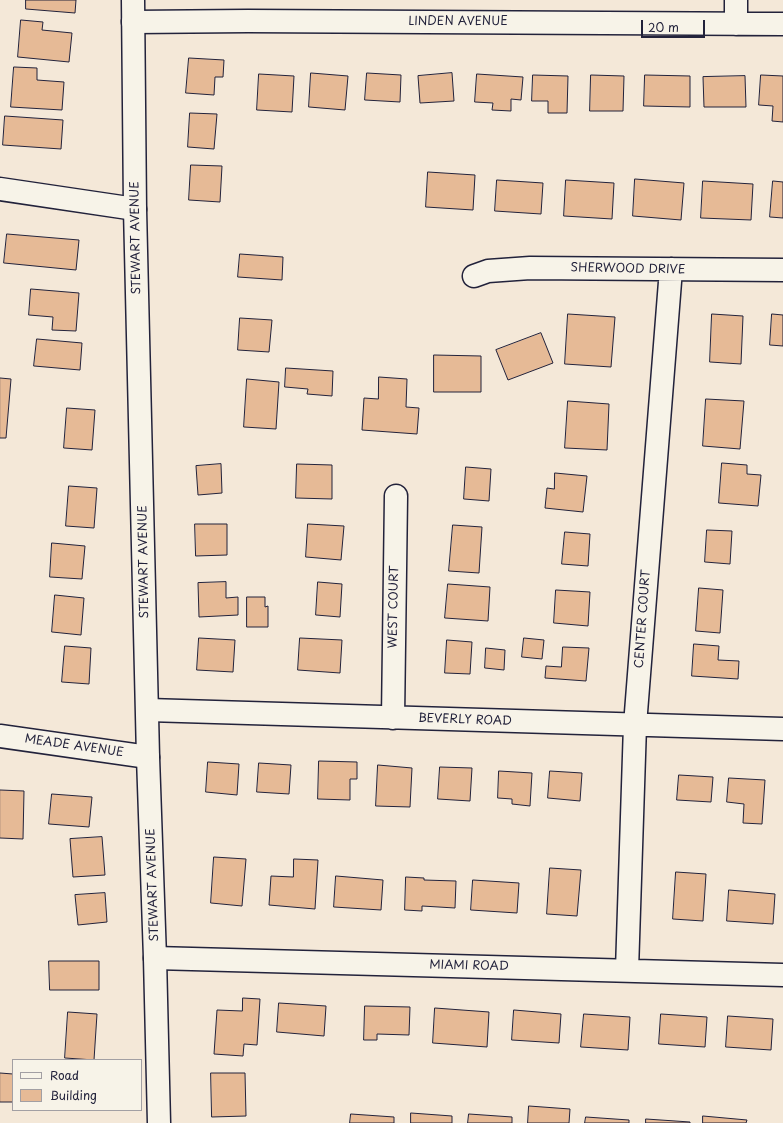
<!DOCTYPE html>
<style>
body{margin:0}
#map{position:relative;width:783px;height:1123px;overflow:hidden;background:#f4e8d8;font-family:"Playpen Sans",sans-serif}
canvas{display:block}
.legend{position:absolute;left:12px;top:1059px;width:130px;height:52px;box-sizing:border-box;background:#f7f3e8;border:1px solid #a29fa3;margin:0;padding:5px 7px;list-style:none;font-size:12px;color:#22223b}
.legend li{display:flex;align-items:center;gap:8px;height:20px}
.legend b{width:20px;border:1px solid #a29fa3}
.scale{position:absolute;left:641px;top:20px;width:64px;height:18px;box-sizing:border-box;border:2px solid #22223b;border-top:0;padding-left:5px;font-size:12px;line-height:14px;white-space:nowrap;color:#22223b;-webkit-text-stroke:3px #f7f3e8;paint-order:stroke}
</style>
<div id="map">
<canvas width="783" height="1123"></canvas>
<ul class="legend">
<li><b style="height:5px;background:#f7f3e8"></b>Road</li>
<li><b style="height:11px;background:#e6ba96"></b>Building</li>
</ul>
<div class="scale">20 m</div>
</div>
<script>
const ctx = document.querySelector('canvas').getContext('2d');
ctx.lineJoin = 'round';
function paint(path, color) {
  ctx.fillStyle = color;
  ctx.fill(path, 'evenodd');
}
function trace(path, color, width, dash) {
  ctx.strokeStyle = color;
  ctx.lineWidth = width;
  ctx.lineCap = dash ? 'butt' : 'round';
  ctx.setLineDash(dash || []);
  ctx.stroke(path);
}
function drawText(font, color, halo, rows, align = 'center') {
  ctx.font = font + ' "Playpen Sans",sans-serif';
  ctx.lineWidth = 3;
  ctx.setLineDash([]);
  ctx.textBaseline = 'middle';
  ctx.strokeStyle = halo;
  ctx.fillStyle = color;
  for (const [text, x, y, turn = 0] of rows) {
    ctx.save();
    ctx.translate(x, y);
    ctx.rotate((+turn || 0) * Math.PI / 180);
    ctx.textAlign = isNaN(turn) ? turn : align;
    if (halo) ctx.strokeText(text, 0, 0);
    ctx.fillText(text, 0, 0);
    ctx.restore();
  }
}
const building = new Path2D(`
 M 26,0 L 76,0 L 75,13 L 26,9 Z
 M 21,20 L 43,22 L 42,30 L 72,33 L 69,62 L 18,57 Z
 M 189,58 L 224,60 L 223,77 L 215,77 L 214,95 L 186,93 Z
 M 14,67 L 37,68 L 37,80 L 64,82 L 62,110 L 11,107 Z
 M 311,73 L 348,76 L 345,110 L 309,107 Z
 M 367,73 L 401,75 L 400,102 L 365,100 Z
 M 452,73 L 454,101 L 420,103 L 418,76 Z
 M 259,74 L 294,76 L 292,112 L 257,110 Z
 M 477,74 L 523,77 L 521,100 L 511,99 L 511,111 L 492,110 L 493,103 L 475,102 Z
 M 533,75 L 568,76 L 567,113 L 548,113 L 548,101 L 532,101 Z
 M 591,75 L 624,76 L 623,111 L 590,111 Z
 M 645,75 L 690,76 L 690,107 L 644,106 Z
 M 761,75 L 783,76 L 783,122 L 772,121 L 773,106 L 759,105 Z
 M 745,76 L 746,107 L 704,107 L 703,77 Z
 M 190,113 L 217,114 L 214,149 L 188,147 Z
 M 5,116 L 63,120 L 61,149 L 3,145 Z
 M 191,165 L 222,166 L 220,202 L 189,200 Z
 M 428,172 L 475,175 L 473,210 L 426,207 Z
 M 635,179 L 684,183 L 681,220 L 633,216 Z
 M 497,180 L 543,183 L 541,214 L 495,211 Z
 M 566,180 L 614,183 L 612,219 L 564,216 Z
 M 703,181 L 753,184 L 751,220 L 701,218 Z
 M 773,181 L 783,182 L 783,218 L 770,217 Z
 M 7,234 L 79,240 L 76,270 L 4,263 Z
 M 240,254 L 283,257 L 282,280 L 238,277 Z
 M 31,289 L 79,293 L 76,331 L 52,330 L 53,317 L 29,315 Z
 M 568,314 L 615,317 L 611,367 L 565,364 Z
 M 712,314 L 743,316 L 741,364 L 710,362 Z
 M 772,314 L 783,315 L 783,346 L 770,345 Z
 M 240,318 L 272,320 L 269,352 L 238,350 Z
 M 541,333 L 553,363 L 508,380 L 496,350 Z
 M 37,339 L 82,343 L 80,370 L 34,366 Z
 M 434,355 L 481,356 L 481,392 L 434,392 Z
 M 286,368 L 333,371 L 332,396 L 307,394 L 308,389 L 285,387 Z
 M 379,377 L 407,379 L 406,407 L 419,408 L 417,434 L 362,430 L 364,398 L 378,399 Z
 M 0,378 L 11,379 L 6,438 L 0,438 Z
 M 247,379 L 279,382 L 276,429 L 244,427 Z
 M 706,399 L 744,401 L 740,449 L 703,446 Z
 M 568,401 L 609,404 L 607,450 L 565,448 Z
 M 67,408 L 95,410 L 92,450 L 64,448 Z
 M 722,463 L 747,465 L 747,474 L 761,475 L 758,506 L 719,503 Z
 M 221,464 L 222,493 L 198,495 L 196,466 Z
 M 297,464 L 332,465 L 332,499 L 296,498 Z
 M 466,467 L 491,469 L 489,501 L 464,499 Z
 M 555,473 L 587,476 L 583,512 L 545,508 L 547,488 L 554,489 Z
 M 69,486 L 97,488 L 94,528 L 66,526 Z
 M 195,524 L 227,524 L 227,555 L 196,556 Z
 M 308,524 L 344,526 L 341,560 L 306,557 Z
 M 453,525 L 482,527 L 479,573 L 449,571 Z
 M 707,530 L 732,531 L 730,564 L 705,562 Z
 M 565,532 L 590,534 L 588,566 L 562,564 Z
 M 52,543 L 85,546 L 82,579 L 50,577 Z
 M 226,582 L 226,598 L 238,597 L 238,615 L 199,617 L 198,583 Z
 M 318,582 L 342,584 L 340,617 L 316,615 Z
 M 448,584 L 490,587 L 488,621 L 445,618 Z
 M 699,588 L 723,590 L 720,633 L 696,631 Z
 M 556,590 L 590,592 L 588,626 L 554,623 Z
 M 55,595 L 84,598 L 81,635 L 52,632 Z
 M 247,597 L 265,597 L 265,607 L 268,606 L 268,627 L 247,627 Z
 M 199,638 L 235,640 L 233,672 L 197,670 Z
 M 300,638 L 342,640 L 340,673 L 298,670 Z
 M 524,638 L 544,640 L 542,659 L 522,657 Z
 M 447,640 L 472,642 L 470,674 L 445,673 Z
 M 694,644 L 719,646 L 718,660 L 739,661 L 738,679 L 692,676 Z
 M 65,646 L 91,648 L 89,684 L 62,682 Z
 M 563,647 L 589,648 L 586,681 L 545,678 L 546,666 L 561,667 Z
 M 486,648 L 505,650 L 504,670 L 485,668 Z
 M 319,761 L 357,762 L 357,779 L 350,779 L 350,800 L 318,799 Z
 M 208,762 L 239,764 L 237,795 L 206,792 Z
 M 259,763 L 291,765 L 289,794 L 257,792 Z
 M 378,765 L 412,768 L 410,807 L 376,806 Z
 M 440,767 L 472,768 L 470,801 L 438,799 Z
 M 499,771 L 532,773 L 530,806 L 512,804 L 512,799 L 498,798 Z
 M 550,771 L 582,773 L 580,801 L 548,798 Z
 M 679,775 L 713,777 L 711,802 L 677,800 Z
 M 729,778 L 765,780 L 762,824 L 743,823 L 744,804 L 727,802 Z
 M 0,790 L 24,791 L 23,839 L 0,838 Z
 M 52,794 L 92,797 L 89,827 L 49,824 Z
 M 102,837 L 105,875 L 73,877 L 70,839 Z
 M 214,857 L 246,859 L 242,906 L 211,903 Z
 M 294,859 L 318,860 L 315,909 L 269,905 L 271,876 L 293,877 Z
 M 550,868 L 581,870 L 577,916 L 547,914 Z
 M 676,872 L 706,874 L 703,921 L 673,919 Z
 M 336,876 L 383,880 L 381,910 L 334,907 Z
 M 406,877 L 424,878 L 424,880 L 456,881 L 455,908 L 422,906 L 422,911 L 405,910 Z
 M 473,880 L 519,883 L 517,913 L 471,910 Z
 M 729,890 L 775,894 L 773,924 L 727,921 Z
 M 105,893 L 107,922 L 78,925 L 75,895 Z
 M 49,961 L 99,961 L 99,990 L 50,990 Z
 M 243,998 L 260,999 L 257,1045 L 244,1044 L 243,1056 L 214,1054 L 217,1010 L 242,1011 Z
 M 279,1003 L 326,1006 L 324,1036 L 277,1032 Z
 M 365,1006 L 410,1007 L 409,1035 L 377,1034 L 377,1040 L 364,1040 Z
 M 435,1008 L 489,1012 L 487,1047 L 433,1043 Z
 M 514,1010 L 561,1014 L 559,1043 L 512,1040 Z
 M 68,1012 L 97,1014 L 94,1060 L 65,1058 Z
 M 584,1014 L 630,1017 L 628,1050 L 581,1047 Z
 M 661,1014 L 707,1017 L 705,1047 L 659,1044 Z
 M 728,1016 L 773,1019 L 771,1050 L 726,1047 Z
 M 0,1073 L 13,1074 L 13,1102 L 0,1102 Z
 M 211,1073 L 245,1073 L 246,1116 L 212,1117 Z
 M 529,1106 L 570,1109 L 569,1123 L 528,1123 Z
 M 411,1113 L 452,1116 L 452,1123 L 411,1123 Z
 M 351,1114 L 394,1117 L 394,1123 L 350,1123 Z
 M 469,1114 L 512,1117 L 512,1123 L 468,1123 Z
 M 703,1116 L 747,1120 L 746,1123 L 703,1123 Z
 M 586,1117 L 629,1120 L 629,1123 L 585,1123 Z
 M 646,1119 L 690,1122 L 690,1123 L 646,1123 Z`);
paint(building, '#e6ba96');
trace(building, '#22223b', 1);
const minor = new Path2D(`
 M 133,22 L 248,21 L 783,24
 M 736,24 L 736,0
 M 0,189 L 135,209
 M 474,276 L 488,271 L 530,268 L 783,270
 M 148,710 L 783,729
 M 393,718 L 396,496
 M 0,736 L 148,757
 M 155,958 L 783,975
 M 627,970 L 635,725 L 671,269`);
const major = new Path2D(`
 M 133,0 L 135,209 L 148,757 L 155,958 L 159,1123`);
trace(minor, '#22223b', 25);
trace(major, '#22223b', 25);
trace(minor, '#f7f3e8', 22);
trace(major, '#f7f3e8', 22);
drawText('12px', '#22223b', '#f7f3e8', [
 ["LINDEN AVENUE",458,22],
 ["STEWART AVENUE",136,238,-91],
 ["SHERWOOD DRIVE",628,269,1],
 ["STEWART AVENUE",144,562,-91],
 ["WEST COURT",394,607,-89],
 ["CENTER COURT",643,619,-86],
 ["BEVERLY ROAD",465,720,2],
 ["MEADE AVENUE",74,746,8],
 ["STEWART AVENUE",153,885,-92],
 ["MIAMI ROAD",469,966,1]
]);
</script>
